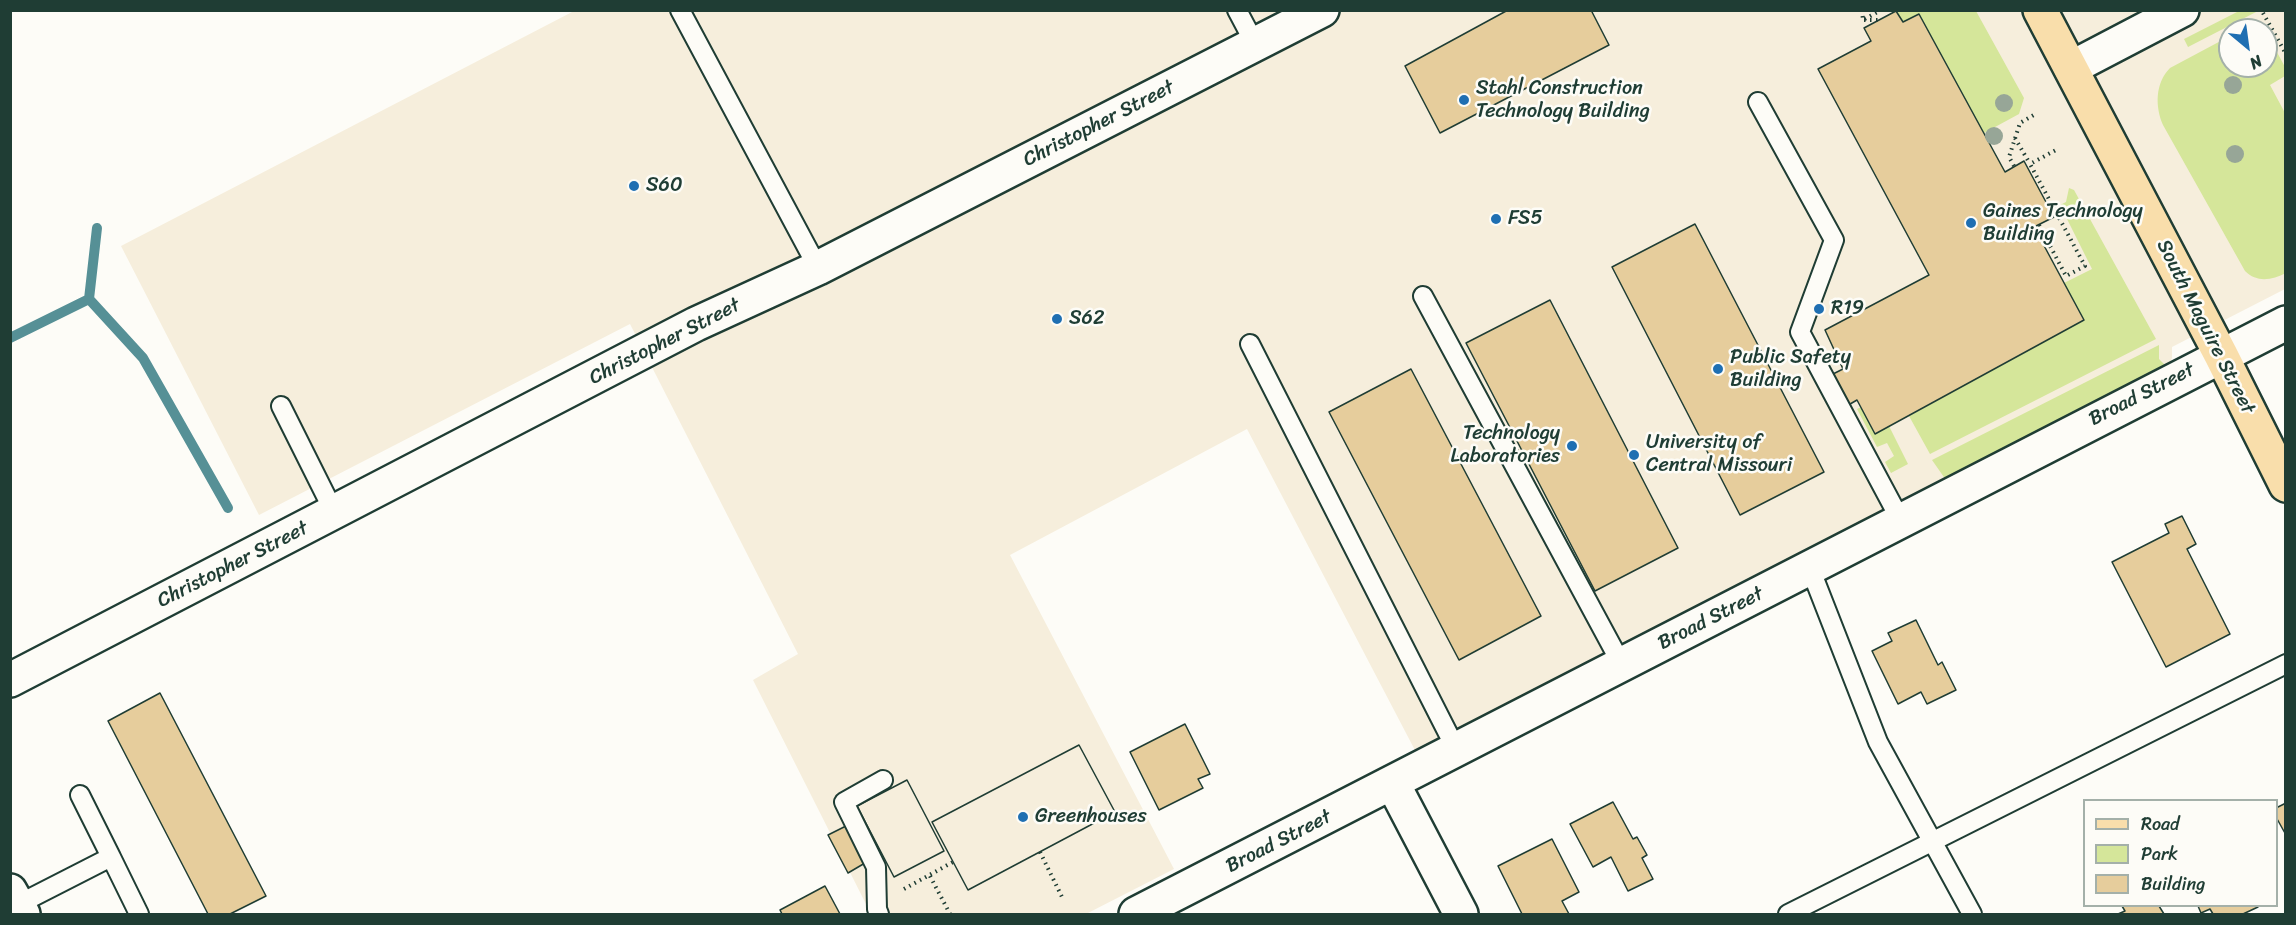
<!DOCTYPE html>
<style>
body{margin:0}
#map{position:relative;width:2296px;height:925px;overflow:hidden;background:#fdfcf7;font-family:Sriracha,sans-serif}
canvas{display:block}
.frame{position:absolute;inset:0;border:12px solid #1f3d34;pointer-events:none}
.legend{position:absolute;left:2083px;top:799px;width:195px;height:108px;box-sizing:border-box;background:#fdfcf7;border:2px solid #a4b0a9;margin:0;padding:8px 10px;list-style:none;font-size:18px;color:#1f3d34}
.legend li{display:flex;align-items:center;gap:12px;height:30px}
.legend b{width:30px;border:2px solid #a4b0a9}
.north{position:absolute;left:2218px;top:18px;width:60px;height:60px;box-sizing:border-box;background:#fdfcf7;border:2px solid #a4b0a9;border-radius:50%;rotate:151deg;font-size:16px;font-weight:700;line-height:24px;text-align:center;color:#1f3d34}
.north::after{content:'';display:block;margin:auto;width:21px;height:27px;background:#1f6fb2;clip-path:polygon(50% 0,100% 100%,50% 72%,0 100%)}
</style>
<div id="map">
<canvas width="2296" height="925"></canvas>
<div class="frame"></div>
<ul class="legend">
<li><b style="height:8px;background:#f9deab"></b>Road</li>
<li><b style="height:16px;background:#d5e69a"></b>Park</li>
<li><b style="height:16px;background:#e6cd9c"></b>Building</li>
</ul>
<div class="north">N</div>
</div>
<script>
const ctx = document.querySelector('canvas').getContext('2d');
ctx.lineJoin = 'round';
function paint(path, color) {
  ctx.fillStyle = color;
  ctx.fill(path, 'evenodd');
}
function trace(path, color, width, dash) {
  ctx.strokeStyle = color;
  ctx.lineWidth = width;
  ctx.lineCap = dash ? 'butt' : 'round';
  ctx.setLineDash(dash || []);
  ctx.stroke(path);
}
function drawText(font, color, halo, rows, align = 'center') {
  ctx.font = font + ' Sriracha,sans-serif';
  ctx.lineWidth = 5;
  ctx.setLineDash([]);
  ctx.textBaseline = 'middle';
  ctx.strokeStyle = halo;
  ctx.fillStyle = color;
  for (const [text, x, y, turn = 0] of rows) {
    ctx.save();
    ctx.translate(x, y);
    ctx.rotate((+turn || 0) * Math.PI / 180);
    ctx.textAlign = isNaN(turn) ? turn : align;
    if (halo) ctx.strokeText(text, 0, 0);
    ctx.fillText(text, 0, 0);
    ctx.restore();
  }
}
paint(new Path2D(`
 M 574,11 L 2285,11 L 2285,289 L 2172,347 L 2172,358 L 2168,368 L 1418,756 L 1247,429 L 1010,555 L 1174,869 L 1086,914 L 871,914 L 753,680 L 798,654 L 630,324 L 259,515 L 121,246 ZM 2230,30 L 2266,30 L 2266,66 L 2230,66 Z`), '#f6eedc');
paint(new Path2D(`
 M 1896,11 L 1976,11 L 2024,98 L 2019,114 L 1984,133 L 1919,14 L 1903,22 Z
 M 2239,11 L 2258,11 L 2188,47 L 2184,39 Z
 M 2266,32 L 2285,67 L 2285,76 L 2270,85 L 2285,113 L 2286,273 C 2272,280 2257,283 2245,271 L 2163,125 C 2155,107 2155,83 2170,68 L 2230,36 L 2230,66 L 2266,66 Z
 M 2069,188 L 2074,190 L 2156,339 L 1930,454 L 1909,416 L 2084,320 L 2064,283 L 2092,269 L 2060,205 L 2066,202 Z
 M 2159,345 L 2159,359 L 2168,368 L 1946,480 L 1932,460 Z
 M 1861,407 L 1889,426 L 1908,464 L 1891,473 L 1885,462 L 1894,456 L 1887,443 L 1877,447 L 1857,409 Z`), '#d5e69a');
trace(new Path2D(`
 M 89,299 L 97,228
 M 10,338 L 89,299 L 143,358 L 228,508`), '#569096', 10);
const building = new Path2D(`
 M 1508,10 L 1591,10 L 1609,45 L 1440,133 L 1405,66 Z
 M 1896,11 L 1903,22 L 1919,14 L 2005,172 L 2024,161 L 2054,217 L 2034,227 L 2084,320 L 1875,434 L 1857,400 L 1845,407 L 1829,376 L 1843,369 L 1825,330 L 1929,275 L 1818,69 L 1871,41 L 1864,28 Z
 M 1695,224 L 1824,472 L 1740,515 L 1612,267 Z
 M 1550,300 L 1678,548 L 1595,591 L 1466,343 Z
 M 1411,369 L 1541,616 L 1459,660 L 1329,412 Z
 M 2182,516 L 2196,544 L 2187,549 L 2230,634 L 2166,667 L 2112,562 L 2169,533 L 2165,524 Z
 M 1916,620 L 1938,665 L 1942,662 L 1956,690 L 1927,704 L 1921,692 L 1898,704 L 1872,651 L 1892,641 L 1888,633 Z
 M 160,693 L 266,896 L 230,914 L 208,914 L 108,721 Z
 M 1185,724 L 1210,774 L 1198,779 L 1203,788 L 1159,810 L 1130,752 Z
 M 1079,745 L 1115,812 L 968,890 L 932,822 Z
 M 1079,745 L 1115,812 L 968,890 L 932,822 Z
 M 907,780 L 944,851 L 894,877 L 857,806 Z
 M 907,780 L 944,851 L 894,877 L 857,806 Z
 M 1613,802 L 1633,839 L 1637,837 L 1647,855 L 1642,858 L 1653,879 L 1628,891 L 1611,857 L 1593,867 L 1570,824 Z
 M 2286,803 L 2286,835 L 2276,817 L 2276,808 Z
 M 846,826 L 865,863 L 848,873 L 828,835 Z
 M 1552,839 L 1579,892 L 1562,901 L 1569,914 L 1522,914 L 1498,866 Z
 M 825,886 L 840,914 L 782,914 L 780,910 Z
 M 2122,906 L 2159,906 L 2164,914 L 2118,914 L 2125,911 Z
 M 2198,906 L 2257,906 L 2258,907 L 2243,914 L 2213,914 L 2210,909 L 2201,913 Z`);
paint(building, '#e6cd9c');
trace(building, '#1f3d34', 1.5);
const service = new Path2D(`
 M 680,10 L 818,268
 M 1237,10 L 1255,44
 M 1758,102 L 1834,240 L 1800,332 L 1901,521
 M 1423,296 L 1622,665
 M 1250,344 L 1457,751
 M 281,406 L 334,512
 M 1810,568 L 1878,742 L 1972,914
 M 80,795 L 111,857
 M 17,905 L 111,857 L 139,914
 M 879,914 L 877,909 L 876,867 L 844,802 L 883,780
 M 1788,914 L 2286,664`);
const minor = new Path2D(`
 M 2071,68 L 2182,10
 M 10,680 L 696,324 L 818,268 L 1322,10
 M 1393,784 L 1461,914
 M 10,891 L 23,914
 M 1136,914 L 2286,323`);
const primary = new Path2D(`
 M 2040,10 L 2221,355 L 2286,485`);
trace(service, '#1f3d34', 22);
trace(minor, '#1f3d34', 38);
trace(primary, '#1f3d34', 38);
trace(new Path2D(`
 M 1862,10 L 1863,20 L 1881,10
 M 2263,13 L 2286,54
 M 1864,20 L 1878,20
 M 2015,138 L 2030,164
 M 2014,166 L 2009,157 L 2020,123 L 2037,113
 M 2039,225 L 2066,276 L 2085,266 L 2030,164 L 2056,150
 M 1040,852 L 1062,897
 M 930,876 L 950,914
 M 904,889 L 953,862`), '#1f3d34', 4, [1.5, 4.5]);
trace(service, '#fdfcf7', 18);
trace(minor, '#fdfcf7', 33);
trace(primary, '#f9deab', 33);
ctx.fillStyle = '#97a697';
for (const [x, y] of [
 [2233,85],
 [2004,103],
 [1994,136],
 [2235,154]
]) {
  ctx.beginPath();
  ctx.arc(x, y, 9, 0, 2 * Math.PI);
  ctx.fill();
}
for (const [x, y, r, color] of [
 [1464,100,6,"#1f6fb2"],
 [634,186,6,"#1f6fb2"],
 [1496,219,6,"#1f6fb2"],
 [1971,223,6,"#1f6fb2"],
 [1819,309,6,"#1f6fb2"],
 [1057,319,6,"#1f6fb2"],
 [1718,369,6,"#1f6fb2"],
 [1572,446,6,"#1f6fb2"],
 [1634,455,6,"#1f6fb2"],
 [1023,817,6,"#1f6fb2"]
]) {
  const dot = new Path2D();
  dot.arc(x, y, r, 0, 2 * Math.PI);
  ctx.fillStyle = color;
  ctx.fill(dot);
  trace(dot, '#fdfcf7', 2);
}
drawText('20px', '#1f3d34', '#fdfcf7', [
 ["Stahl Construction",1476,89],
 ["Technology Building",1476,112],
 ["S60",646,186],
 ["Gaines Technology",1983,212],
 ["Building",1983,235],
 ["FS5",1508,219],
 ["R19",1831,309],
 ["S62",1069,319],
 ["Public Safety",1730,358],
 ["Building",1730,381],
 ["Technology",1560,434,"right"],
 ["Laboratories",1560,457,"right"],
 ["University of",1646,443],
 ["Central Missouri",1646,466],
 ["Greenhouses",1035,817]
], 'left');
drawText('20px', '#1f3d34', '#fdfcf7', [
 ["Christopher Street",1099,124,-27],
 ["South Maguire Street",2205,327,63],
 ["Christopher Street",665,342,-27],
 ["Broad Street",2142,395,-27],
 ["Christopher Street",233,565,-27],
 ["Broad Street",1711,619,-27],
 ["Broad Street",1279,842,-27]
]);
</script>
